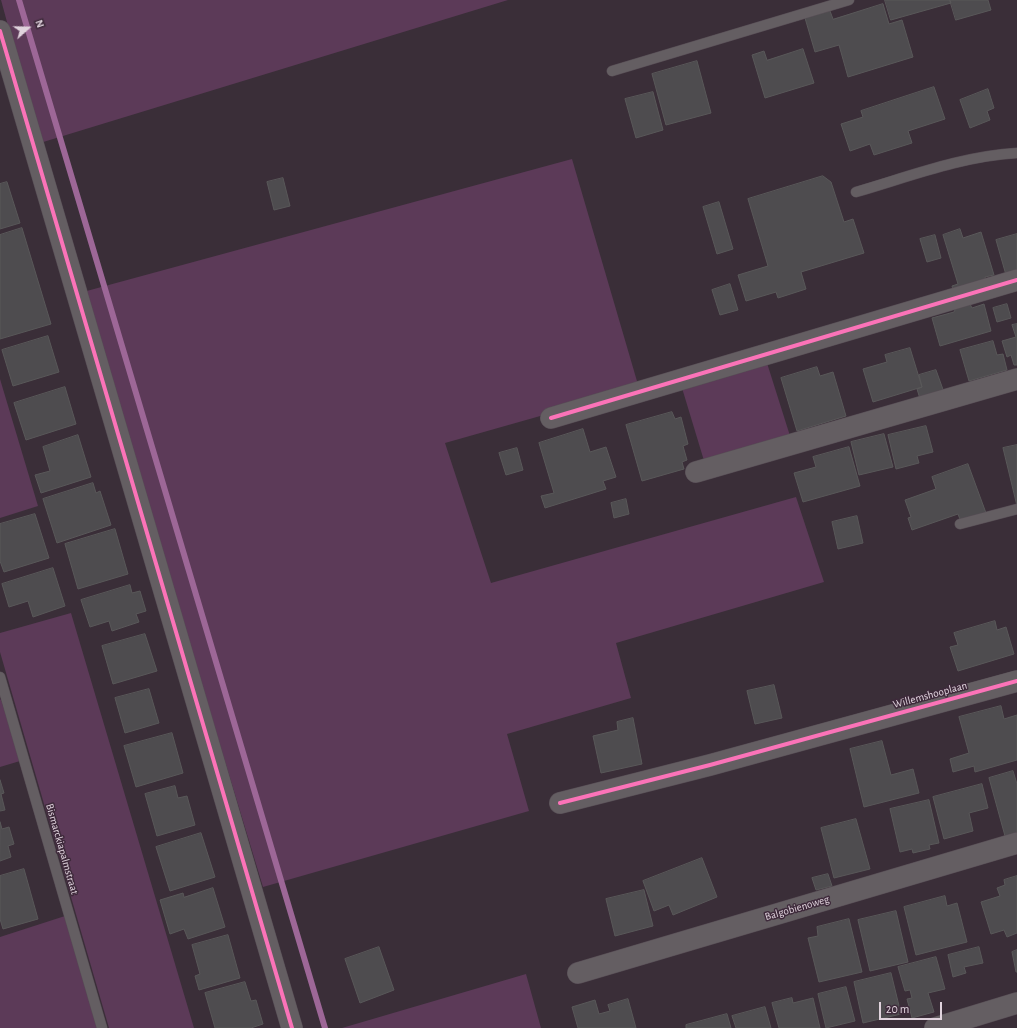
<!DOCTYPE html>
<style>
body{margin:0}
#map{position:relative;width:1017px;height:1028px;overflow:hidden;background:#3a2e38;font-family:"Alegreya Sans",sans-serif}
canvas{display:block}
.north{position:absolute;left:8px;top:8px;width:40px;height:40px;-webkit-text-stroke:3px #3e2a3b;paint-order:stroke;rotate:70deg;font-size:11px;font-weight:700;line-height:16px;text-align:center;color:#e0d3dd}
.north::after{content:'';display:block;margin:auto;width:14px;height:18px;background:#e0d3dd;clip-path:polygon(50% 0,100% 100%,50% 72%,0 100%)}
.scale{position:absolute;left:879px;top:1002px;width:63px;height:18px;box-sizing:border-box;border:2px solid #e0d3dd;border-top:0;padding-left:5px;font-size:12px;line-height:14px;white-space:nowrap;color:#e0d3dd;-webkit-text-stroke:3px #3e2a3b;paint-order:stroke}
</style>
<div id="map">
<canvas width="1017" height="1028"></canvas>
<div class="north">N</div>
<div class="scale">20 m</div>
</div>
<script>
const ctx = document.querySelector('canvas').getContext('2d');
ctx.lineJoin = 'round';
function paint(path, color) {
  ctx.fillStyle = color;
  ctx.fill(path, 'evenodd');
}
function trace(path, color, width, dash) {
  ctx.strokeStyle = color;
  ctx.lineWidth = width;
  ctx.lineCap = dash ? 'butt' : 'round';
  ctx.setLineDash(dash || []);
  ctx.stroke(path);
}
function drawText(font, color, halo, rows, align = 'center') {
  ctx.font = font + ' "Alegreya Sans",sans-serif';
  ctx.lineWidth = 3;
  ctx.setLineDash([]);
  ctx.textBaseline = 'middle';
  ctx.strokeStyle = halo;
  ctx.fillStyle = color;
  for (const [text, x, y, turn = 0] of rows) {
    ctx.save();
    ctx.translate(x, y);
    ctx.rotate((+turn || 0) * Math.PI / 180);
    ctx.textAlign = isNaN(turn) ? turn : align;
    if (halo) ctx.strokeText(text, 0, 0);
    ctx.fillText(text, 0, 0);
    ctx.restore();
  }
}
paint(new Path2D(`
 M 1,0 L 508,0 L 40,143 Z
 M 572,159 L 639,388 L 445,443 L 491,583 L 796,497 L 824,582 L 616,643 L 631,698 L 507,734 L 529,811 L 263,887 L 83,292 Z
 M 767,363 L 791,439 L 705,464 L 682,388 Z
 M 0,379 L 38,506 L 0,518 Z
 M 71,613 L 194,1028 L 109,1028 L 0,652 L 0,633 Z
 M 1,699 L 20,761 L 0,767 L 0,700 Z
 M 65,916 L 98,1028 L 0,1028 L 0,937 Z
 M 526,974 L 541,1028 L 342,1028 Z`), '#5c3a58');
trace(new Path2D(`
 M 19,0 L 325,1028`), '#9d6797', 6);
const building = new Path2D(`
 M 885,0 L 950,0 L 951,3 L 891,20 Z
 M 950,0 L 988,0 L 991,10 L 956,20 Z
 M 883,4 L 889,24 L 902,20 L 913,57 L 848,77 L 839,45 L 815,52 L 805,18 L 830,11 L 833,19 Z
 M 803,49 L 814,83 L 765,98 L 752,55 L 764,51 L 767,60 Z
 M 697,61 L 711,113 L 666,125 L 652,74 Z
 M 934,87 L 945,119 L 908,131 L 912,143 L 874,155 L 870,144 L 850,151 L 841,124 L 863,117 L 861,111 Z
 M 988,89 L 994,108 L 987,111 L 990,120 L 970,128 L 960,100 Z
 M 653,92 L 663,130 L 636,138 L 625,99 Z
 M 823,176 L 831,182 L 844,222 L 853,219 L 864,253 L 801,272 L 806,289 L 778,298 L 776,292 L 746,301 L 738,275 L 768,266 L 748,199 Z
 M 283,178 L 290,206 L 274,210 L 267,182 Z
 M 7,182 L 20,223 L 0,229 L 0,184 Z
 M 719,202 L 733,249 L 717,254 L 703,207 Z
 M 22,228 L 51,324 L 0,339 L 0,235 Z
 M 960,229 L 963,238 L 981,232 L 994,275 L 985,277 L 987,283 L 954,294 L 952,286 L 958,284 L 943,235 Z
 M 1017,234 L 1017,272 L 1006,275 L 996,240 Z
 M 935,235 L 941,258 L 927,262 L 920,239 Z
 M 730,284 L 738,310 L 720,315 L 712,290 Z
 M 970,304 L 972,308 L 984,304 L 991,331 L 940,346 L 932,318 L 954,312 L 956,308 Z
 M 1007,304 L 1011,318 L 997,322 L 993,308 Z
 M 1017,324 L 1017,365 L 1014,365 L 1011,355 L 1007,357 L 1002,341 L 1016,337 L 1012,325 Z
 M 48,336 L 59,372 L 13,386 L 2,350 Z
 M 993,341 L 997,355 L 1003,354 L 1007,370 L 969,381 L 960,350 Z
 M 910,348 L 922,387 L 873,402 L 863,369 L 887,362 L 885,355 Z
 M 817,367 L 820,376 L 833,372 L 846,416 L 797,431 L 781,378 Z
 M 936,370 L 945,395 L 921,402 L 917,389 L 922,387 L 919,375 Z
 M 65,387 L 76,424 L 26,440 L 14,403 Z
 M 672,412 L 675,419 L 681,417 L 688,444 L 683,446 L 687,460 L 682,462 L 684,469 L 642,481 L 626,425 Z
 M 926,426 L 933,452 L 917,456 L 919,463 L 896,469 L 888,435 Z
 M 583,429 L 590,452 L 606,447 L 616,477 L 603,481 L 606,489 L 545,508 L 541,496 L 554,493 L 539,443 Z
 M 884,434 L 893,467 L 859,475 L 851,442 Z
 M 78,435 L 91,477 L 41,493 L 35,475 L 50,471 L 43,447 Z
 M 1017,445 L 1017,506 L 1003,448 Z
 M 849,447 L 860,486 L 803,502 L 794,473 L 816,467 L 813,457 Z
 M 517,448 L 523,470 L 506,475 L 499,453 Z
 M 968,464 L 986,513 L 961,522 L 958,514 L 912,530 L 908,518 L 911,517 L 905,500 L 936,489 L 932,477 Z
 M 93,483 L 96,493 L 100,491 L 111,525 L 57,543 L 43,499 Z
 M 626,499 L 629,514 L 614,518 L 611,503 Z
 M 35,514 L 49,558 L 4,572 L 0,561 L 0,524 Z
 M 857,516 L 863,543 L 838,549 L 832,522 Z
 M 115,529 L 128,574 L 78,589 L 65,544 Z
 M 53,568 L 65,606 L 33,617 L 28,601 L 9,607 L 2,584 Z
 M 130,585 L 132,593 L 140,591 L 146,611 L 136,614 L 139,622 L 112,631 L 109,621 L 90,627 L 81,600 Z
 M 995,621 L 997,630 L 1006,627 L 1014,654 L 958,671 L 950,647 L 958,645 L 954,633 Z
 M 145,634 L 157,671 L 113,684 L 102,646 Z
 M 774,685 L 782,718 L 755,724 L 747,691 Z
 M 149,689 L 159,723 L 125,733 L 115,698 Z
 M 1001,706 L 1004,719 L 1017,715 L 1017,760 L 975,772 L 974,766 L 953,772 L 950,759 L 969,753 L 959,717 Z
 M 633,718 L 642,764 L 601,773 L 593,736 L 618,730 L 617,722 Z
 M 172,733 L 183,773 L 136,787 L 124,746 Z
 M 882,741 L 891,775 L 913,769 L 919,793 L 864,807 L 850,749 Z
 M 1013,771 L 1017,784 L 1017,833 L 1005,836 L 989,778 Z
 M 0,780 L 4,793 L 1,794 L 5,810 L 0,811 Z
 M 982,784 L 988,808 L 969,813 L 973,831 L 944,839 L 933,797 Z
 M 175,786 L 178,798 L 187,796 L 195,825 L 157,836 L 145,794 Z
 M 929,800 L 939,843 L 929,845 L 930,849 L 913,853 L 912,849 L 900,852 L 890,809 Z
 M 856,819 L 870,869 L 834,878 L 821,828 Z
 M 0,822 L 2,829 L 9,827 L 14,844 L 8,846 L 11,857 L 0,861 Z
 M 201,833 L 215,877 L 170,891 L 156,847 Z
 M 702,858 L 717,897 L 673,915 L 669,905 L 654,911 L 643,881 Z
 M 24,869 L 38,919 L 3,929 L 0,919 L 0,876 Z
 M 828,874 L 832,886 L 816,890 L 812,878 Z
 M 1017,876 L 1017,933 L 1007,937 L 1004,930 L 991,934 L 981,902 L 1000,896 L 997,888 L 1005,885 L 1004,880 Z
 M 213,888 L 225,927 L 188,939 L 184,929 L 170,934 L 160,900 L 183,893 L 184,897 Z
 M 644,890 L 653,926 L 615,936 L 606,899 Z
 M 945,896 L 947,906 L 957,903 L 967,942 L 916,955 L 904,907 Z
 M 896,911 L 908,962 L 870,971 L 858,920 Z
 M 849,919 L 862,972 L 819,982 L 808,938 L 818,936 L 817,927 Z
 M 228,935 L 240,978 L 199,990 L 195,976 L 200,974 L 192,945 Z
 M 379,947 L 394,990 L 360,1003 L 345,959 Z
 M 979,947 L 983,963 L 964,967 L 966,973 L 953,977 L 948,955 Z
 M 1017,950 L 1017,972 L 1016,972 L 1012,952 Z
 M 936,957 L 945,989 L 928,993 L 934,1012 L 912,1018 L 907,999 L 912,998 L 910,990 L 905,991 L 898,967 Z
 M 891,973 L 901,1014 L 863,1023 L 854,982 Z
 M 245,982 L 251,1001 L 256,1000 L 263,1024 L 251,1028 L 215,1028 L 205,993 Z
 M 846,987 L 855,1021 L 826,1028 L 818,994 Z
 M 792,998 L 793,1003 L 813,998 L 820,1028 L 779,1028 L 772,1003 Z
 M 628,999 L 636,1028 L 578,1028 L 572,1007 L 595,1000 L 599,1014 L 610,1011 L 608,1005 Z
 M 765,1007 L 771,1028 L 736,1028 L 732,1016 Z
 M 727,1014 L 731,1028 L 686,1028 L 686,1025 Z`);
paint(building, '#4e4c4f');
trace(building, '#595859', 1);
const lane = new Path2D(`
 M 612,71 L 849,0
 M 856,192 C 908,177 962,156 1017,153
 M 960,524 L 1017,509
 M 0,677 L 102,1028`);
const street = new Path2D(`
 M 0,31 L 292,1028
 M 551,418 L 1017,280
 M 696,472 L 1017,379
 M 560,803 L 710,765 L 1017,681
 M 578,973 L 1017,843
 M 935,1028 L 1017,1003`);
trace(lane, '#574d55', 11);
trace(street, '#574d55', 22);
trace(lane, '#645e62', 10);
trace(street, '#645e62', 21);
trace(new Path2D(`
 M 0,31 L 292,1028
 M 551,418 L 1017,280
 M 560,803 L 710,765 L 1017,681`), '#fb73b8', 4);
drawText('11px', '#e0d3dd', '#3e2a3b', [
 ["Willemshooplaan",930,695,-15],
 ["Bismarckiapalmstraat",62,849,74],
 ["Balgobienoweg",797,908,-16]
]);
</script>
